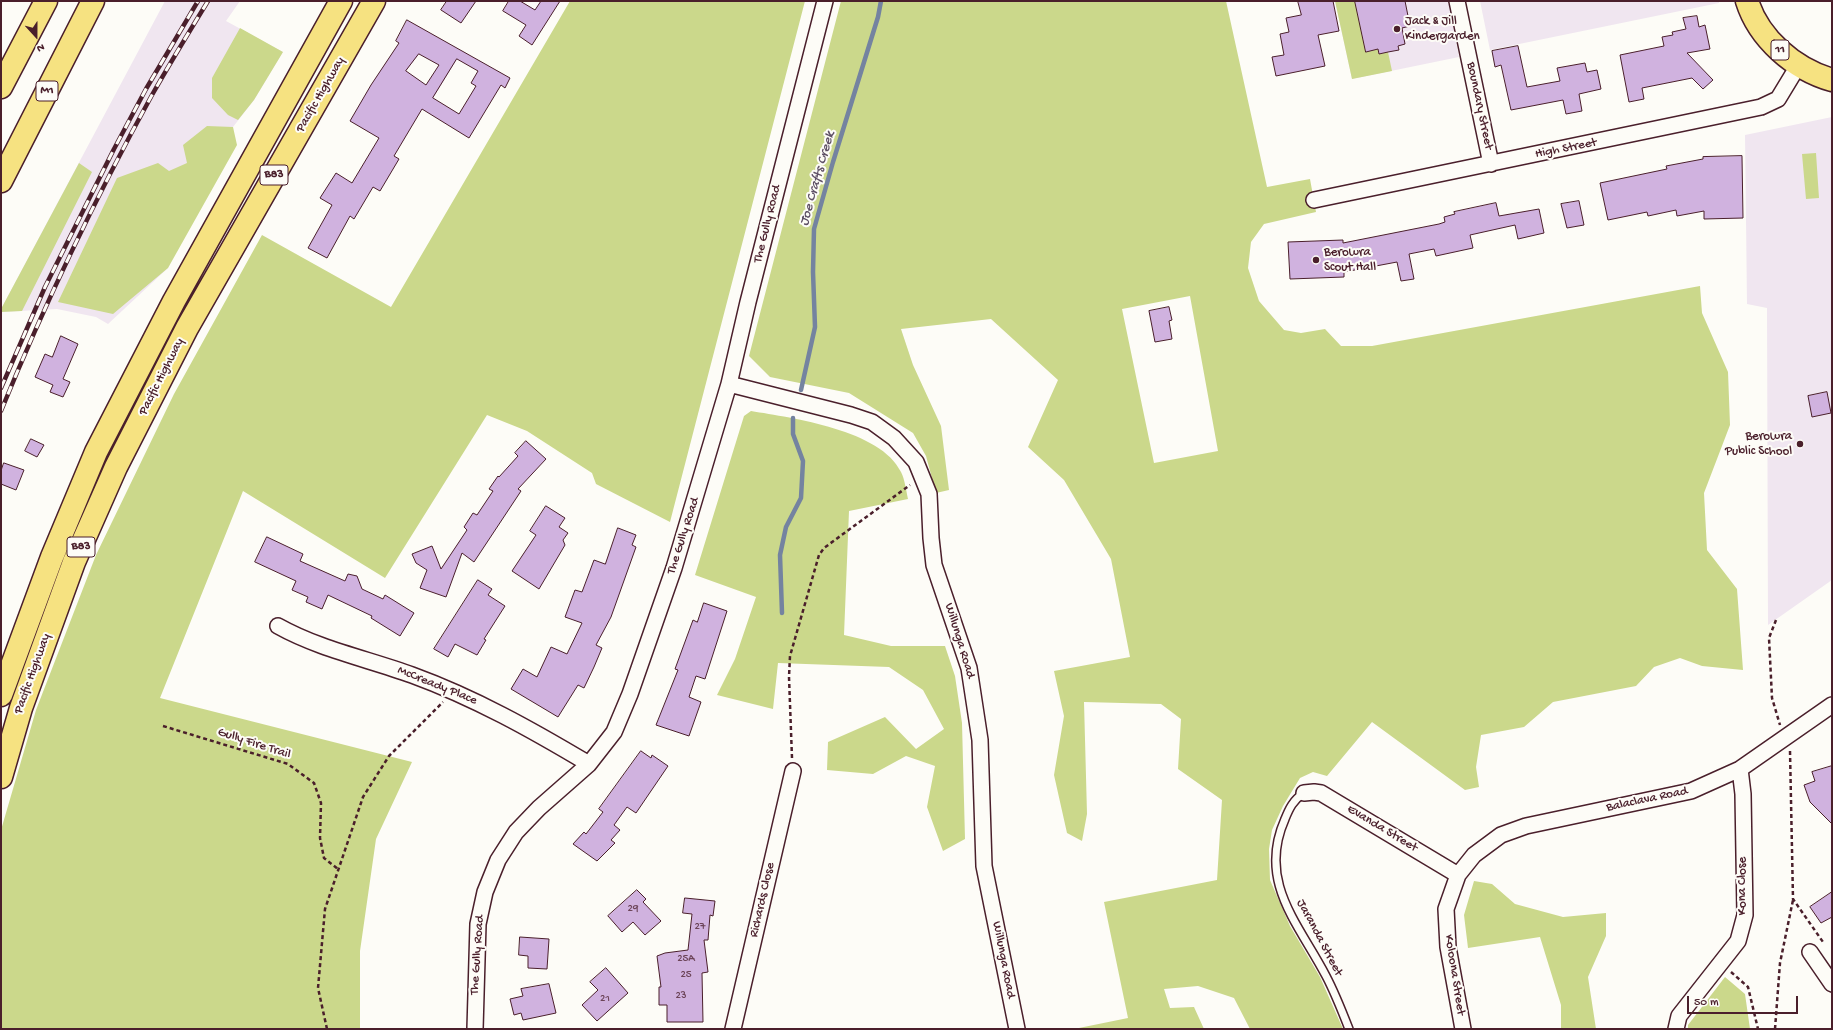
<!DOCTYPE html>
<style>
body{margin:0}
#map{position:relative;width:1833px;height:1030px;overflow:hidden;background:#fdfcf7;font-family:"Gochi Hand",sans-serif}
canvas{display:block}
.frame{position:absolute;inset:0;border:2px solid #4a1f2b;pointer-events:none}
.north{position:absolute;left:16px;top:16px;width:40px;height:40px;-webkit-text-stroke:3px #fdfcf7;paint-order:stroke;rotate:159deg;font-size:11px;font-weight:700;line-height:16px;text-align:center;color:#4a1f2b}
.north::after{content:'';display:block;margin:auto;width:14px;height:18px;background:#4a1f2b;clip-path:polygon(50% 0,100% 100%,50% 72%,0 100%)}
.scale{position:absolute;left:1687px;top:996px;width:111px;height:18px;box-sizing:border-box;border:2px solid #4a1f2b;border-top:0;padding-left:5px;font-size:12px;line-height:14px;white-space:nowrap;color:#4a1f2b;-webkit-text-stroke:3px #fdfcf7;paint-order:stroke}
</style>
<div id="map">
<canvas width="1833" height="1030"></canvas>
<div class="frame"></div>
<div class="north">N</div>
<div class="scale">50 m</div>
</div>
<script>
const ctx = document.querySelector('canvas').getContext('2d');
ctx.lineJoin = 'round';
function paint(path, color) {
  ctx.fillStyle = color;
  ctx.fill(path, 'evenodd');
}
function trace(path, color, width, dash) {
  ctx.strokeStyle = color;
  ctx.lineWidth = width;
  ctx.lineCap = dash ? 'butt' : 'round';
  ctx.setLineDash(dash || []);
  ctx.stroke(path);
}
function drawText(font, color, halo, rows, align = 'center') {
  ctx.font = font + ' "Gochi Hand",sans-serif';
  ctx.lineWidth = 4;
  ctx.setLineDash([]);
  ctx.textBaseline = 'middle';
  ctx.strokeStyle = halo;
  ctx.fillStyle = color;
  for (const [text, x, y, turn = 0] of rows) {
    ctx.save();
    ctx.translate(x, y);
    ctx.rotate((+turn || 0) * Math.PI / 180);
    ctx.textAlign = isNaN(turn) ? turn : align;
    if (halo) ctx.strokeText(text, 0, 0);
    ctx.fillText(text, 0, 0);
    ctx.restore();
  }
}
paint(new Path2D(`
 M 165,1 L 240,1 L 226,21 L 283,52 L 254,100 L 233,127 L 168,268 L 108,324 L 96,317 L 57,309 L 1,312 L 1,309 Z
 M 1335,1 L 1448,1 L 1459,57 L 1352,79 Z
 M 1480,1 L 1719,1 L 1719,3 L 1490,50 Z
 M 1832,117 L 1832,580 L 1768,625 L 1767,308 L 1747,304 L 1745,135 Z`), '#f0e6f0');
paint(new Path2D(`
 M 570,1 L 805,1 L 670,522 L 596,484 L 592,473 L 527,431 L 487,415 L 385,578 L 243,491 L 160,698 L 412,762 L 376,839 L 360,951 L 360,1029 L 1,1029 L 1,830 L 36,710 L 96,555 L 174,394 L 262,235 L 391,307 Z
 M 841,1 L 1226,1 L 1267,187 L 1310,179 L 1316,212 L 1264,224 L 1251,242 L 1248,268 L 1259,301 L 1284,330 L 1301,333 L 1325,329 L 1341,346 L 1372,346 L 1700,286 L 1702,313 L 1728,372 L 1730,425 L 1704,493 L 1707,550 L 1737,589 L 1743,670 L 1702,666 L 1680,658 L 1654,667 L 1636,686 L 1553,702 L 1524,727 L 1481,735 L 1476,767 L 1479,787 L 1465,790 L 1372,722 L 1327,776 L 1313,772 L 1300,778 L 1283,806 L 1272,830 L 1269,849 L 1270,880 L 1290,926 L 1320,977 L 1343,1029 L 1250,1029 L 1234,998 L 1198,986 L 1164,989 L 1170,1008 L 1194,1007 L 1204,1029 L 1074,1029 L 1128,1018 L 1104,902 L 1217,880 L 1222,800 L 1178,769 L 1181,719 L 1161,704 L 1084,702 L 1087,814 L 1082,841 L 1067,833 L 1054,775 L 1064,716 L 1054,671 L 1130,657 L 1111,559 L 1064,480 L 1028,447 L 1058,380 L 991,319 L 901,329 L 913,365 L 941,426 L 949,490 L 936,493 L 926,456 L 913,433 L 849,393 L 770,377 L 749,356 ZM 1190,296 L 1218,451 L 1154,463 L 1122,309 Z
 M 1335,1 L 1355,1 L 1366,52 L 1378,49 L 1379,54 L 1388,52 L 1392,71 L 1352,79 Z
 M 240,28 L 283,52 L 254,100 L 238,120 L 228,115 L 212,98 L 212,78 Z
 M 207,126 L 233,127 L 237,145 L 168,268 L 113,314 L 58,302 L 117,178 L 158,163 L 169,171 L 187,163 L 183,145 Z
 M 1816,153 L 1819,198 L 1806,199 L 1802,154 Z
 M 79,163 L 92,172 L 22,311 L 1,312 L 1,309 Z
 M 751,411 C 793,418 881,430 901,472 C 905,480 906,490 908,499 L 849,511 L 844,635 L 891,646 L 945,646 L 955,676 L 962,723 L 965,839 L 943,851 L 927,807 L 935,766 L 906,756 L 873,774 L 827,770 L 828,742 L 885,717 L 916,749 L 944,729 L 923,690 L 889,667 L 778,663 L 773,709 L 717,695 L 735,659 L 756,597 L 695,575 L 744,416 Z
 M 1474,881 L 1492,884 L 1515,904 L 1563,917 L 1606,913 L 1606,936 L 1588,977 L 1596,1029 L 1561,1029 L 1561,1005 L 1540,937 L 1468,948 L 1464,915 Z
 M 1725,977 L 1745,994 L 1750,1029 L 1688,1029 L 1688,1025 Z`), '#cbd88b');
trace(new Path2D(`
 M 801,390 L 815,327 L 813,272 L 814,229 L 833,162 L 878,17 L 881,1
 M 782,613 L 780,555 L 786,527 L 801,498 L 803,461 L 793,434 L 793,418`), '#7483a0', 4.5);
const building = new Path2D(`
 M 447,1 L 476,1 L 461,23 L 441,10 Z
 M 509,1 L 520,1 L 535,10 L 541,1 L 560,1 L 532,45 L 519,36 L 526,25 L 503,11 Z
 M 1298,1 L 1333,1 L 1339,31 L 1318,35 L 1325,66 L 1276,76 L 1272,57 L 1284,55 L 1280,34 L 1289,32 L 1286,18 L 1301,15 Z
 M 1355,1 L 1405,1 L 1410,26 L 1402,28 L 1405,44 L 1398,46 L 1399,50 L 1388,52 L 1379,54 L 1378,49 L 1366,52 Z
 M 1697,16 L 1699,27 L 1705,25 L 1710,49 L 1687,53 L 1713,80 L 1703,89 L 1692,78 L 1642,88 L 1644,99 L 1629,102 L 1620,55 L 1664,46 L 1662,37 L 1673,35 L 1672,32 L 1686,29 L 1683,18 Z
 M 407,20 L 510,78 L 505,88 L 501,85 L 469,138 L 422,109 L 394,156 L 399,159 L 380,191 L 373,187 L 354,219 L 350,216 L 327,258 L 308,248 L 332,205 L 320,198 L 336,173 L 352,183 L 379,138 L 350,121 L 371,85 L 399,43 L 396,41 ZM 419,54 L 439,65 L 426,85 L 406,71 ZM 457,59 L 478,71 L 471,83 L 476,86 L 459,114 L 433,98 Z
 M 1518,46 L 1527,87 L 1560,81 L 1557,68 L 1585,63 L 1587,72 L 1597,70 L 1601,89 L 1579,94 L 1582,111 L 1566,114 L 1563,100 L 1511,110 L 1501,65 L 1495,67 L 1492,51 Z
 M 1742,156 L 1743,218 L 1704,219 L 1704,211 L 1677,216 L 1676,210 L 1648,216 L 1647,212 L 1608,220 L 1600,183 L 1667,169 L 1666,166 L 1703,159 L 1703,157 Z
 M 1579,201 L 1584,225 L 1567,228 L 1561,204 Z
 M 1496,203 L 1499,216 L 1539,209 L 1544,233 L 1518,239 L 1515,225 L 1470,235 L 1473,248 L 1436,256 L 1434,249 L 1409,254 L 1414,279 L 1401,281 L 1397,262 L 1344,272 L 1344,277 L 1290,279 L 1288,242 L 1343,240 L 1343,243 L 1439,224 L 1445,222 L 1444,217 L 1455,214 L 1454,212 Z
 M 1169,307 L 1172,320 L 1169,321 L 1172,339 L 1155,342 L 1149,311 Z
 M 61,336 L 78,344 L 63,379 L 70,382 L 63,397 L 50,392 L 53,385 L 35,377 L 45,354 L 52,357 Z
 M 1827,392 L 1831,413 L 1812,417 L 1808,396 Z
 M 31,439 L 44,445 L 37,457 L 25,451 Z
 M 526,441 L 546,459 L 518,489 L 521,491 L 474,562 L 462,553 L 446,597 L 420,588 L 427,570 L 416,563 L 412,554 L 432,546 L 441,569 L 467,530 L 464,527 L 473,513 L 477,515 L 493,491 L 489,489 L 498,476 L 499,477 L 518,456 L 515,453 Z
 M 4,463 L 24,470 L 16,490 L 1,484 L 1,471 Z
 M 546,506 L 565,518 L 559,527 L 568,533 L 563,540 L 565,545 L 539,589 L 512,571 L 536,535 L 530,531 Z
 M 618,528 L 636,535 L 632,545 L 636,547 L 611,617 L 596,645 L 602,648 L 594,667 L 584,688 L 578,685 L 558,717 L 511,689 L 523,669 L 537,677 L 551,647 L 567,654 L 582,623 L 565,617 L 575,590 L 582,592 L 594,560 L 605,564 Z
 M 267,537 L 303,554 L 300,561 L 345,581 L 348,574 L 357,576 L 362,589 L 383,599 L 385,595 L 414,613 L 400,636 L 371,618 L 372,616 L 328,595 L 322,609 L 306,602 L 308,597 L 292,590 L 296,581 L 255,562 Z
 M 478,580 L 492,589 L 488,595 L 505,606 L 484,639 L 486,640 L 477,655 L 455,644 L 448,657 L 434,649 Z
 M 704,603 L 727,611 L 705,679 L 696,676 L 689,697 L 701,702 L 689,736 L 656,725 L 678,670 L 675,669 L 693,620 L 697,622 Z
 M 641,751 L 651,758 L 652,755 L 668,766 L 636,813 L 627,807 L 614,825 L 620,830 L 611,840 L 615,843 L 597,861 L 573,844 L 584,832 L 586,834 L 603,812 L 599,809 Z
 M 1832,766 L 1832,824 L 1810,802 L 1804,785 L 1815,781 L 1812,772 Z
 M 637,890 L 646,899 L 643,902 L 661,921 L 645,935 L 633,922 L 622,932 L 608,916 Z
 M 1832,892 L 1832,917 L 1821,923 L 1810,907 Z
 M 685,898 L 715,901 L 713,916 L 710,915 L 708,940 L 704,940 L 708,972 L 702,973 L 703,1022 L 667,1022 L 667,1005 L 659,1005 L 659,987 L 661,987 L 657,956 L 665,953 L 688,950 L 692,914 L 683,913 Z
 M 520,937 L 549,939 L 547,969 L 528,968 L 528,956 L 519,955 Z
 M 606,968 L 628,993 L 597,1021 L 582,1005 L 598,990 L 590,982 Z
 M 549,984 L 556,1013 L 523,1020 L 521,1013 L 514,1015 L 510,999 L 523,996 L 521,989 Z`);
paint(building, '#d0b2df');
trace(building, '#4a1f2b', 1);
const lane = new Path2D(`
 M 1304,793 C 1293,800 1289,809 1285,819 C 1257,882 1299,924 1326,976 C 1335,993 1342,1011 1349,1029`);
const street = new Path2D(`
 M 1457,1 L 1491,164
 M 1314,200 L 1761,107 L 1778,99 L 1798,66
 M 729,384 L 851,415 L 872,422 L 894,438 L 916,462 L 929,494 L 931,538 L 934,565 L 969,668 L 980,740 L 984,866 L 1017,1029
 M 278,626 C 319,649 368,659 412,675 C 475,698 532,730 589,764
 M 1304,793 L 1314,792 L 1321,793 L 1458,875
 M 1810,952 L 1832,984
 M 475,1029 L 478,924 L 485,892 L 498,860 L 516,832 L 539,808 L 589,764 L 614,732 L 630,694 L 674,568 L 729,384 L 748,302 L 825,1
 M 733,1029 L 793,771
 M 1463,1029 L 1448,947 L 1446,909 L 1458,875 L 1474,855 L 1501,835 L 1526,826 L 1691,791 L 1740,769 L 1832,705
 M 1676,1029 L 1679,1016 L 1738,941 L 1745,915 L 1743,794 L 1740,769`);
const primary = new Path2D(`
 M 1747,1 C 1759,39 1794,69 1832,80
 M 1,695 L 52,557 L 96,452 L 174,301 L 341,1
 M 1,777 L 21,708 L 74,562 L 116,467 L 187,328 L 374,1`);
const highway = new Path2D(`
 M 1,87 L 46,1
 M 1,181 L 93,1`);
trace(lane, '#4a1f2b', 10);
trace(street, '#4a1f2b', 18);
trace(primary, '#4a1f2b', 25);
trace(highway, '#4a1f2b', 25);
trace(new Path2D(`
 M 1776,620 L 1769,638 L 1772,698 L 1780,725
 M 163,726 L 288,764 L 314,783 L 321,803 L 320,838 L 324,858 L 338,869
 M 1790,751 L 1793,899 L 1823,942
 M 792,758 L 789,677 L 790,656 L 819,555 L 824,548 L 910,485
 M 1731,972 L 1748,987 L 1758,1029
 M 327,1029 L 318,988 L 325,909 L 363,797 L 389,756 L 443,702
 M 1775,1029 L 1780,963 L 1793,900`), '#4a1f2b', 2.5, [4, 3]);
trace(lane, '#fdfcf7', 7);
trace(street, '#fdfcf7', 15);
trace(primary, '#f6e281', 22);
trace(highway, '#f6e281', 22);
const rail = new Path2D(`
 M 1,388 L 45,287 L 114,149 L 146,89 L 198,1
 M 1,411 C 45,303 96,197 152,95 C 170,63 189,32 208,1`);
trace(rail, '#4a1f2b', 4.5);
trace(rail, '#fdfcf7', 3, [9]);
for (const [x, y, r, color] of [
 [1397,29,4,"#4a1f2b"],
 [1316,260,4,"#4a1f2b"],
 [1800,444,4,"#4a1f2b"]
]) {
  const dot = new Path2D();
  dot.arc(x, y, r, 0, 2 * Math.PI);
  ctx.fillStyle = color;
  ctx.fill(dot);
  trace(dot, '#fdfcf7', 1.5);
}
drawText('11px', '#6c4458', null, [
 ["29",633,909],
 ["27",700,927],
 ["25A",686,959],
 ["25",686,975],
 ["23",681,996],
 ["21",605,999]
]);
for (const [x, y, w] of [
 [1780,50,18],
 [47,91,22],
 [274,175,28],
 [81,547,28]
]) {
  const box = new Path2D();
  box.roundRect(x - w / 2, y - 10, w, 20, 3);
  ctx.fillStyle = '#fdfcf7';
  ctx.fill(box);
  trace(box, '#4a1f2b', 1);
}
drawText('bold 12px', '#4a1f2b', null, [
 ["11",1780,50],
 ["M1",47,91],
 ["B83",274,175],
 ["B83",81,547]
]);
drawText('13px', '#4a1f2b', '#fdfcf7', [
 ["Jack & Jill",1405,22],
 ["Kindergarden",1405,37],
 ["Berowra",1324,253],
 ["Scout Hall",1324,268],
 ["Berowra",1792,437,"right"],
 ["Public School",1792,452,"right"]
], 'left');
drawText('13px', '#4a1f2b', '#fdfcf7', [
 ["Pacific Highway",321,95,-60],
 ["Boundary Street",1479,106,78],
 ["High Street",1566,149,-11],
 ["The Gully Road",768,224,-76],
 ["Pacific Highway",162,377,-63],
 ["The Gully Road",684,536,-72],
 ["Willunga Road",959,641,73],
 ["Pacific Highway",33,674,-70],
 ["McCready Place",437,686,22],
 ["Gully Fire Trail",254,744,18],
 ["Balaclava Road",1647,800,-12],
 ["Evanda Street",1382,829,31],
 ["Kona Close",1743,886,-90],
 ["Richards Close",763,900,-77],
 ["Jaranda Street",1319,938,62],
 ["The Gully Road",478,955,-86],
 ["Willunga Road",1003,960,79],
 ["Koloona Street",1454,975,81]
]);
drawText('italic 14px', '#5f5166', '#fdfcf7', [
 ["Joe Crafts Creek",818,179,-74]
]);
</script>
